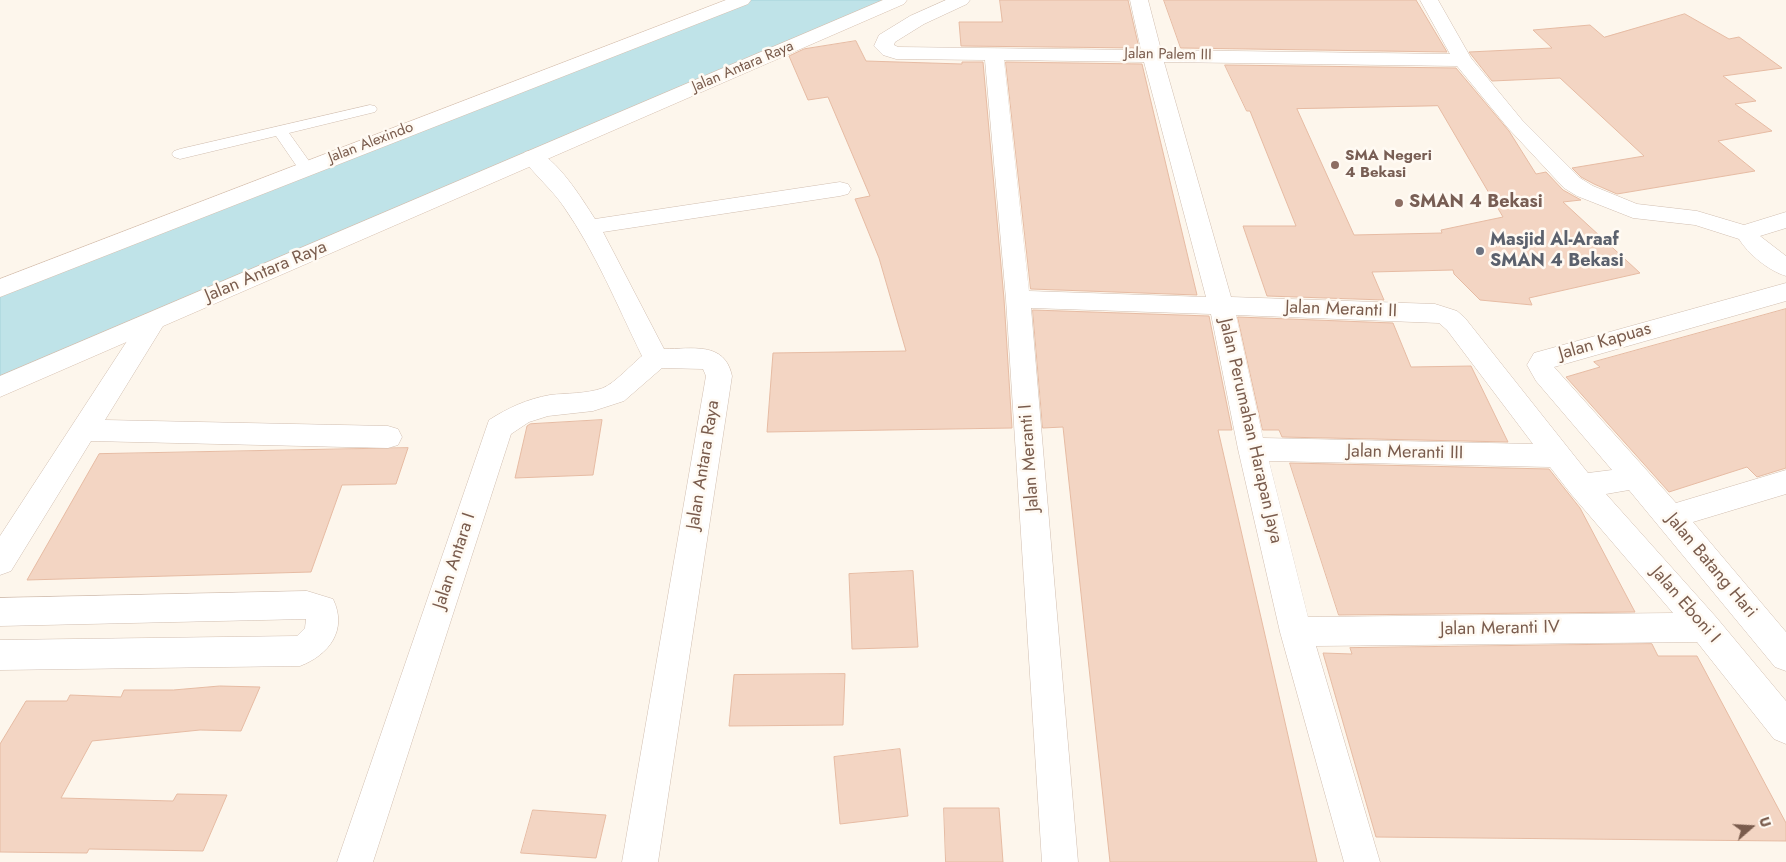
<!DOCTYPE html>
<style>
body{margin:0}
#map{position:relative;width:1786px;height:862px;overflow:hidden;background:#fdf6ec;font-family:Jost,sans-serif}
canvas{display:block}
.north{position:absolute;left:1726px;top:802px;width:50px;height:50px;-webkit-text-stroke:4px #fffaf3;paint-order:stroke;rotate:71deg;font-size:14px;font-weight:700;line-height:20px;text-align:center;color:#7a5c4d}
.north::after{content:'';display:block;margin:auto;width:18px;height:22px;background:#7a5c4d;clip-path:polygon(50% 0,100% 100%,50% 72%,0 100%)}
</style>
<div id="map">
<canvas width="1786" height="862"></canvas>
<div class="north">U</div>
</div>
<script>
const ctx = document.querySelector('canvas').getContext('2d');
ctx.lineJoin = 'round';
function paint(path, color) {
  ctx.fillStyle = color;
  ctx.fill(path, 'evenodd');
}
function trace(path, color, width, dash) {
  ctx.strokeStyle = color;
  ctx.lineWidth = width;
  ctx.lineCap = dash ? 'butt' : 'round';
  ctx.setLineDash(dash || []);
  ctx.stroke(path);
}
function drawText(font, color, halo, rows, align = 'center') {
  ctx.font = font + ' Jost,sans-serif';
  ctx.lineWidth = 5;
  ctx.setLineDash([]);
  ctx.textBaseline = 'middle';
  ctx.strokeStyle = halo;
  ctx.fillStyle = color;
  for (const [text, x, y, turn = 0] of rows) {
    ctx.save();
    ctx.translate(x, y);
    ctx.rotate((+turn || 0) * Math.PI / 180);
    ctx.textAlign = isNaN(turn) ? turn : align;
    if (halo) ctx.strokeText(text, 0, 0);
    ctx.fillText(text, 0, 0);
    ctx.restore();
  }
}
const water = new Path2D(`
 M 741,0 L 897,0 L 0,379 L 0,289 Z`);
paint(water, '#bfe3e8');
trace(water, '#a5d3da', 1);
const building = new Path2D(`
 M 1000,0 L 1128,0 L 1139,48 L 961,46 L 959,22 L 1002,22 Z
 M 1164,0 L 1416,0 L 1447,52 L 1181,48 Z
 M 1685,14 L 1729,39 L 1739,37 L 1782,68 L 1723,76 L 1756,101 L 1735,104 L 1772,131 L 1718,141 L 1755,171 L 1617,194 L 1594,184 L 1581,177 L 1572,168 L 1644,156 L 1560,78 L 1492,81 L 1469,52 L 1552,48 L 1533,30 L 1590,25 L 1604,37 Z
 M 856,41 L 866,61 L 962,64 L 962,62 L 983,62 L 1004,299 L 1012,428 L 767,432 L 773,353 L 906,351 L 879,258 L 855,199 L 870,196 L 828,97 L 808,100 L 789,56 L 804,49 Z
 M 1006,62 L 1142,64 L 1197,295 L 1031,289 Z
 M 1225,65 L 1456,68 L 1509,131 L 1536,174 L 1546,172 L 1563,190 L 1581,200 L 1563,202 L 1640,273 L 1529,298 L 1532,305 L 1480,300 L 1454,274 L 1453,270 L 1372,272 L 1384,300 L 1267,296 L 1243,226 L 1296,226 L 1250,111 L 1247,111 ZM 1438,106 L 1503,217 L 1441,230 L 1442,233 L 1354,235 L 1297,109 Z
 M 1786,309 L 1786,468 L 1757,477 L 1747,467 L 1669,492 L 1566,377 L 1600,367 L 1594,362 Z
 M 1033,310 L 1209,316 L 1232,430 L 1218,430 L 1317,862 L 1110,862 L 1063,427 L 1043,428 Z
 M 1238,317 L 1393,323 L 1411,367 L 1471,366 L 1508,442 L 1282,437 L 1279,430 L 1263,430 Z
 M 602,420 L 593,475 L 515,478 L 527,426 L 530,424 Z
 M 408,448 L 396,484 L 342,485 L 311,572 L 27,580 L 99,454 Z
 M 1290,463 L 1549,469 L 1580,508 L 1635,612 L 1339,615 Z
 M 913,571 L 918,647 L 852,649 L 849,574 Z
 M 1652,644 L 1658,656 L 1697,656 L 1786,823 L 1786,841 L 1376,837 L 1323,653 L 1352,654 L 1350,648 Z
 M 845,674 L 843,725 L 729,726 L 734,675 Z
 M 220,686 L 260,687 L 241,731 L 200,730 L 92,741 L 61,798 L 173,801 L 177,794 L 227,795 L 203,851 L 89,849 L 87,853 L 0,852 L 0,744 L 26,701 L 67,701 L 70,695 L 121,697 L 124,690 L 173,690 Z
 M 900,749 L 908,816 L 840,824 L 834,757 Z
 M 944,808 L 999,808 L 1003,862 L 946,862 Z
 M 533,810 L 606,815 L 596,858 L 521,853 Z`);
paint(building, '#f3d5c3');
trace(building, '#e6bba3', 1);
const lane = new Path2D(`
 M 370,105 L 375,106 L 377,109 L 375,112 L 289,133 L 314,168 L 312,171 L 300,171 L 276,136 L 180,159 L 174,157 L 172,154 L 174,151 L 180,149 Z`);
const street = new Path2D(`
 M 946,0 L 970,0 L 967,4 L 924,24 L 895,42 L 894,45 L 898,47 L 1141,50 L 1130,0 L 1148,0 L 1161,50 L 1450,54 L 1420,0 L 1438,0 L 1471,58 L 1522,120 L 1580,178 L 1593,186 L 1637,204 L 1697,211 L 1744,225 L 1786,212 L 1786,228 L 1760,236 L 1786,256 L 1786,276 C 1769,271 1748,254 1739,239 L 1695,225 L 1633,218 L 1577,196 L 1564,188 L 1508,128 L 1457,66 L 1164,62 L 1231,297 L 1435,304 L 1457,311 L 1465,318 L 1588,473 L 1612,470 L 1536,381 L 1527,365 L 1534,353 L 1786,283 L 1786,301 L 1554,367 L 1676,503 L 1786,470 L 1786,494 L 1693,522 L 1786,632 L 1786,671 L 1775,667 L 1629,490 L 1606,494 L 1716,617 L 1786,701 L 1786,744 L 1774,739 L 1697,642 L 1316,646 L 1380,862 L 1344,862 L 1280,632 L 1238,449 L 1211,314 L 1031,308 L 1078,862 L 1042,862 L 1006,299 L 985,60 L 896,59 L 883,55 L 874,46 L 879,35 L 910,16 ZM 1004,60 L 1144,62 L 1206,297 L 1029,291 ZM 1236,315 L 1439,323 L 1447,330 L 1533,444 L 1263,438 ZM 1269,461 L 1550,467 L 1571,494 L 1673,613 L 1308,617 Z
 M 533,150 C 556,156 582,199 595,219 L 840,182 L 848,184 L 851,189 L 848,194 L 840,196 L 603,232 L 664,349 C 692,349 725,341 732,376 L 658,862 L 622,862 L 706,376 L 703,369 L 662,368 L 624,401 L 593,411 L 548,416 L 529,422 L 511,434 L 373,862 L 337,862 L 489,420 C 508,408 527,399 550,395 C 567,393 586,394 603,388 C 615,383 632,364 642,356 C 617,305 596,253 564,207 C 552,189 534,175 522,157 L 525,152 Z
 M 153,312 L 162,315 L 166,321 L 105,420 L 388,426 L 398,429 L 402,437 L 398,445 L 388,448 L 91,441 L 11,571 L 0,575 L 0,536 L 144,315 Z
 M 307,591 L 333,599 C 348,630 329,655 300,666 L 0,670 L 0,640 L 297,636 L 305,628 L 306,619 L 0,626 L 0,598 Z`);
const secondary = new Path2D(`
 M 726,0 L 751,0 L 748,4 L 0,297 L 0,279 Z
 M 883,0 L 907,0 L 904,4 L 0,397 L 0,376 Z`);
trace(lane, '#d1beb0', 1);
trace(street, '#d1beb0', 1);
trace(secondary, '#d6c0b0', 1);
paint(lane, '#fff');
paint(street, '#fff');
paint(secondary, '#fff');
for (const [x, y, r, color] of [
 [1335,165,5,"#8d6e63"],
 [1399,203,5,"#8d6e63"],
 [1480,251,5,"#6b7280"]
]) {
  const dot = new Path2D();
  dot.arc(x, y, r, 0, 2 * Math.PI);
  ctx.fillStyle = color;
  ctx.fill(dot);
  trace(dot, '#fffaf3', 2);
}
drawText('15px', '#7a5c4d', '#fffaf3', [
 ["Jalan Palem III",1168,55,1],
 ["Jalan Antara Raya",743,67,-23],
 ["Jalan Alexindo",371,143,-21]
]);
drawText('bold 15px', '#785e54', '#fffaf3', [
 ["SMA Negeri",1345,156],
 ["4 Bekasi",1345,173]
], 'left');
drawText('bold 18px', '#785e54', '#fffaf3', [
 ["SMAN 4 Bekasi",1409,203]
], 'left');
drawText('bold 18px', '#5b616d', '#fffaf3', [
 ["Masjid Al-Araaf",1490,241],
 ["SMAN 4 Bekasi",1490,262]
], 'left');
drawText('18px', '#7a5c4d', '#fffaf3', [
 ["Jalan Antara Raya",266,272,-23],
 ["Jalan Meranti II",1341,310,2],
 ["Jalan Kapuas",1605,342,-16],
 ["Jalan Perumahan Harapan Jaya",1250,431,77],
 ["Jalan Meranti III",1405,453,1],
 ["Jalan Meranti I",1030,458,-94],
 ["Jalan Antara Raya",704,465,-81],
 ["Jalan Antara I",455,561,-72],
 ["Jalan Batang Hari",1711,566,50],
 ["Jalan Eboni I",1685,605,49],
 ["Jalan Meranti IV",1500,629,-1]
]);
</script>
